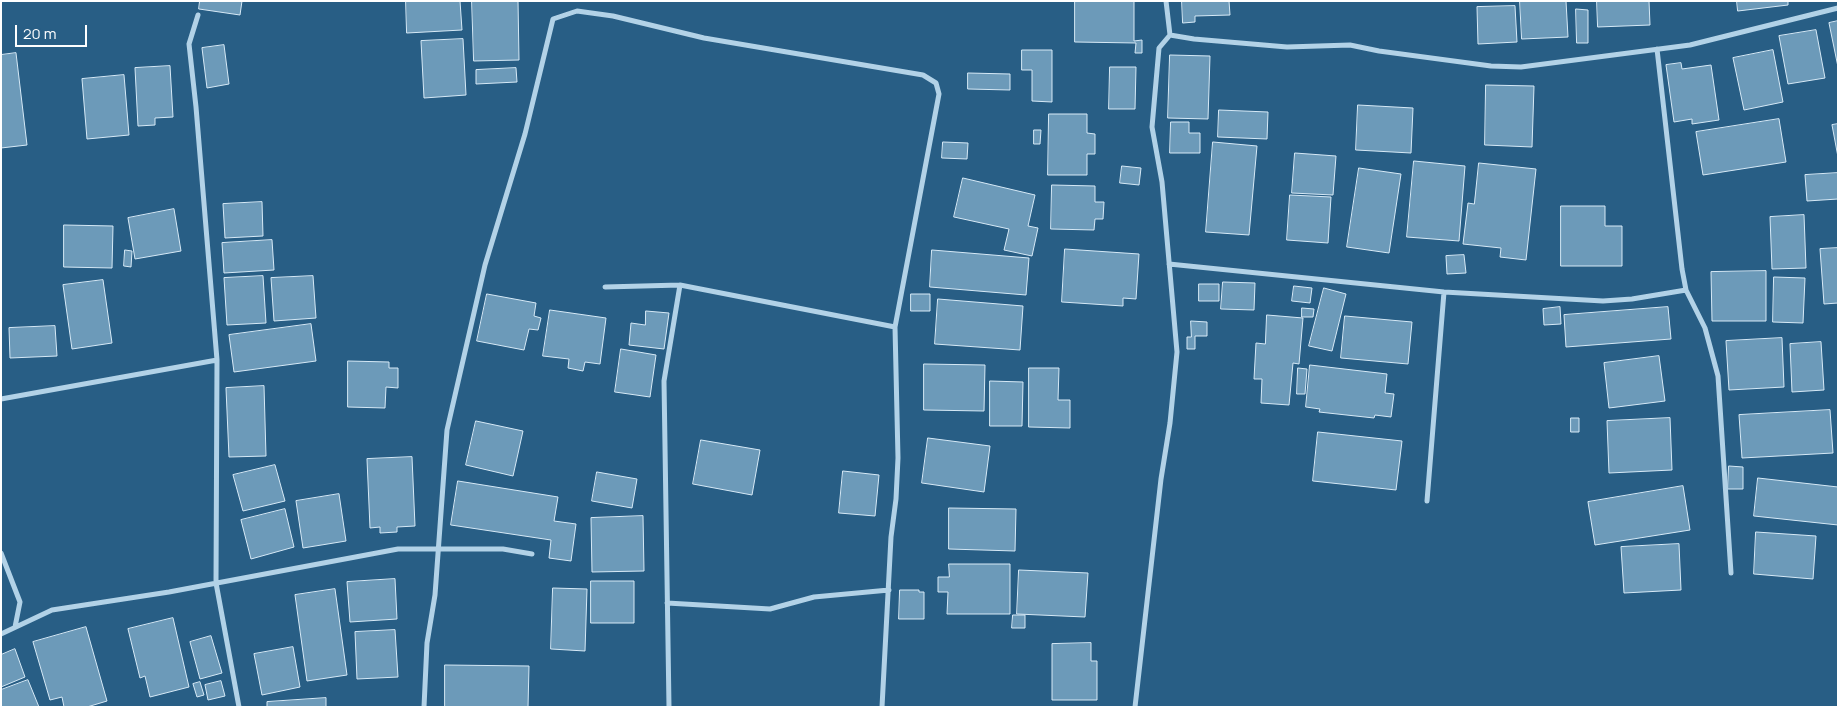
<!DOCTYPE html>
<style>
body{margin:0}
#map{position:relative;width:1839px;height:708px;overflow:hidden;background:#285e85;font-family:Manrope,sans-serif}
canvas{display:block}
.frame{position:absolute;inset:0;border:2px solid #fff;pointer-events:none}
.scale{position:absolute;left:15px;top:25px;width:72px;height:22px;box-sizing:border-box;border:2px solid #fff;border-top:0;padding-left:6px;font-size:15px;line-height:18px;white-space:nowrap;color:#fff;-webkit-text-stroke:4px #285e85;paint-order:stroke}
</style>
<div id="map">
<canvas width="1839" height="708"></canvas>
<div class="frame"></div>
<div class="scale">20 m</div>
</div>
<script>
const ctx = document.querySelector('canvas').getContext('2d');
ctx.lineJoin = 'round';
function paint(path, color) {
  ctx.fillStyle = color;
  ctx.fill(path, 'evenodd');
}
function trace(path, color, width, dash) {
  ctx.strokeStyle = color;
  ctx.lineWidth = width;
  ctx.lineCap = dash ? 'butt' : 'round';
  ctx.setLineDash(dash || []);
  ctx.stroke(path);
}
const building = new Path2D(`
 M 200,1 L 242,1 L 240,15 L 199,9 Z
 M 406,1 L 460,1 L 462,30 L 407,33 Z
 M 472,1 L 518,1 L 519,60 L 474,61 Z
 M 1075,1 L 1134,1 L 1134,41 L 1142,40 L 1142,53 L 1135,53 L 1136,43 L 1075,42 Z
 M 1182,1 L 1229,1 L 1230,15 L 1195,16 L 1195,22 L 1183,23 Z
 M 1520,1 L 1566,1 L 1568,37 L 1522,39 Z
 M 1597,1 L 1649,1 L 1650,25 L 1598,27 Z
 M 1737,1 L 1788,1 L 1788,5 L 1738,11 Z
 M 1515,6 L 1517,42 L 1478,44 L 1477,7 Z
 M 1576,9 L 1588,10 L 1588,43 L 1577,43 Z
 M 1838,21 L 1838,67 L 1829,23 Z
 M 1816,30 L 1825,78 L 1788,84 L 1779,36 Z
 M 463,39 L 466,95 L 424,98 L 421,41 Z
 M 224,45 L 229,84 L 207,88 L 202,48 Z
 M 1022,50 L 1052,50 L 1052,102 L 1032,101 L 1032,70 L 1022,70 Z
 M 1773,50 L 1783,102 L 1744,110 L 1733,58 Z
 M 16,53 L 27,145 L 1,148 L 1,55 Z
 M 1170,55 L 1210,56 L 1208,119 L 1168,118 Z
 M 1681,63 L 1682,69 L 1711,65 L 1719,120 L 1692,124 L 1692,119 L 1674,122 L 1666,65 Z
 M 170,66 L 173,117 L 155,118 L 155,125 L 138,126 L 135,68 Z
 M 1110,67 L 1136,67 L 1135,109 L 1109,109 Z
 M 516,68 L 517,82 L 476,84 L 476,70 Z
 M 968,73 L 1010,74 L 1010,90 L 968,89 Z
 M 124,75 L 129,135 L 87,139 L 82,79 Z
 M 1486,85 L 1534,86 L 1532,147 L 1485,145 Z
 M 1358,105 L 1413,108 L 1411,153 L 1356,150 Z
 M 1219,110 L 1268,112 L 1267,139 L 1218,137 Z
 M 1049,114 L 1087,114 L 1087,133 L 1095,134 L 1095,154 L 1087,154 L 1087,175 L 1048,175 Z
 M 1779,119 L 1786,162 L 1703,175 L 1696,132 Z
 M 1171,122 L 1189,122 L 1189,133 L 1200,133 L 1200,153 L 1170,153 Z
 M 1838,124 L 1838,157 L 1832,125 Z
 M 1034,130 L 1041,130 L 1040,144 L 1034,144 Z
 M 943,142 L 968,143 L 967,159 L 942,158 Z
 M 1213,142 L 1257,146 L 1249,235 L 1206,232 Z
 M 1295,153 L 1336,156 L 1333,195 L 1292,193 Z
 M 1414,161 L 1465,166 L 1459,241 L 1407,237 Z
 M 1479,163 L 1536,169 L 1526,260 L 1500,257 L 1501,248 L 1463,244 L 1468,203 L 1474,204 Z
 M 1122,166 L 1141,168 L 1139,185 L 1120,183 Z
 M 1359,168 L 1401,174 L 1389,253 L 1347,247 Z
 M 1838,173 L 1838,199 L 1807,201 L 1805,175 Z
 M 963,178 L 1035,195 L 1028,226 L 1038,228 L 1032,256 L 1004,250 L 1009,229 L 954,217 Z
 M 1052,185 L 1095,186 L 1095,202 L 1104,202 L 1103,219 L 1095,219 L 1094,230 L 1051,229 Z
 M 1290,195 L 1331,197 L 1328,243 L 1287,240 Z
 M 262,202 L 263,236 L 225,238 L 223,204 Z
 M 1561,206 L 1605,206 L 1605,226 L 1622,226 L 1622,266 L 1561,266 Z
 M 174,209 L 181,251 L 135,259 L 128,218 Z
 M 1804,215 L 1806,268 L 1772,269 L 1770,217 Z
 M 64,225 L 113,226 L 112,268 L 64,267 Z
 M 272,240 L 274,270 L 224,273 L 222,243 Z
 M 1838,248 L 1838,303 L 1824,304 L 1820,249 Z
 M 1065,249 L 1139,254 L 1136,299 L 1123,298 L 1123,306 L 1062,302 Z
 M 125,250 L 132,251 L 131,267 L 124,266 Z
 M 932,250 L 1029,258 L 1026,295 L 930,287 Z
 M 1464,255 L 1466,273 L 1447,274 L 1446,256 Z
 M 1766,271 L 1766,321 L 1712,321 L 1711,272 Z
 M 263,276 L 266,323 L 227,325 L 224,278 Z
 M 313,276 L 316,318 L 274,321 L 271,278 Z
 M 1774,277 L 1805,278 L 1803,323 L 1773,322 Z
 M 103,280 L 112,343 L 72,349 L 63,285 Z
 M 1223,282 L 1255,283 L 1254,310 L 1221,309 Z
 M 1199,284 L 1219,284 L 1219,301 L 1199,301 Z
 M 1294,286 L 1312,288 L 1310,303 L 1292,301 Z
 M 1324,288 L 1346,294 L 1332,351 L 1309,346 Z
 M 487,294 L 536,303 L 534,316 L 541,318 L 538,330 L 529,329 L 524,350 L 477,341 Z
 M 911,294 L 930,294 L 930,311 L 911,311 Z
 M 938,299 L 1023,306 L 1020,350 L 935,344 Z
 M 1560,307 L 1561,324 L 1544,325 L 1543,309 Z
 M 1668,307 L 1671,339 L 1566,347 L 1564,315 Z
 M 1302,308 L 1314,309 L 1313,317 L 1302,317 Z
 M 550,310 L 606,318 L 600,364 L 585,362 L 583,371 L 568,368 L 569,359 L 543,356 Z
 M 646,311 L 669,313 L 664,349 L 629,345 L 631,323 L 645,325 Z
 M 1267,315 L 1303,318 L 1299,364 L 1293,363 L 1289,405 L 1261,403 L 1262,379 L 1254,379 L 1256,343 L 1265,344 Z
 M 1345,316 L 1412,322 L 1408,364 L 1341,358 Z
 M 1191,321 L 1207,322 L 1207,336 L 1195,336 L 1195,349 L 1187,349 L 1187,337 L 1191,337 Z
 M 311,324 L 316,361 L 234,372 L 229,335 Z
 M 55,326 L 57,356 L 10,358 L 9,328 Z
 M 1782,338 L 1784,387 L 1729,390 L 1726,341 Z
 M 1821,342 L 1824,390 L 1792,392 L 1790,344 Z
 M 621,349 L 656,355 L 650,397 L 615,392 Z
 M 1659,356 L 1665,401 L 1609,408 L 1604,363 Z
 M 348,361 L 389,362 L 389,368 L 398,368 L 398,388 L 386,387 L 385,408 L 348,407 Z
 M 924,364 L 985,365 L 984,411 L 924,410 Z
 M 1310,365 L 1387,374 L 1385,393 L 1394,394 L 1391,417 L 1375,415 L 1374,418 L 1319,412 L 1320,409 L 1306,407 Z
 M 1029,368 L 1059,368 L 1058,400 L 1070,400 L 1070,428 L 1029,427 Z
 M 1298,368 L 1307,369 L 1305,394 L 1297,394 Z
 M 990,381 L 1023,382 L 1022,426 L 990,426 Z
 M 264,386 L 266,456 L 229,457 L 226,388 Z
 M 1830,410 L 1833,453 L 1742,458 L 1739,415 Z
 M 1571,418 L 1579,418 L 1579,432 L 1571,432 Z
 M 1670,418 L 1672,470 L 1609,473 L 1607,421 Z
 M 476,421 L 523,431 L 513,476 L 466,465 Z
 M 1318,432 L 1402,441 L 1396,490 L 1313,481 Z
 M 928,438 L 990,446 L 984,492 L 922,483 Z
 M 701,440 L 760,450 L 752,495 L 693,484 Z
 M 412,457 L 415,526 L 397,527 L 397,532 L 380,533 L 380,527 L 370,528 L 367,459 Z
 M 275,465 L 285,501 L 243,511 L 233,475 Z
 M 1729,466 L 1743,467 L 1743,489 L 1728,489 Z
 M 843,471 L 879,475 L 875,516 L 839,513 Z
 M 597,472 L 637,479 L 632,508 L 592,501 Z
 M 1758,478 L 1838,487 L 1838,525 L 1754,516 Z
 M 458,481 L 558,497 L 554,521 L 576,524 L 571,561 L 549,558 L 551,540 L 451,525 Z
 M 1683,486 L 1690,530 L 1595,545 L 1588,502 Z
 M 339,494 L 346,541 L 303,548 L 296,501 Z
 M 949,508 L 1016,509 L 1015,551 L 949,549 Z
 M 285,509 L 294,547 L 251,559 L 241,520 Z
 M 643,516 L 644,571 L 592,572 L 591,518 Z
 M 1756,532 L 1816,536 L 1813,579 L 1754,574 Z
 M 1679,544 L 1681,590 L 1624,593 L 1621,547 Z
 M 949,564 L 1010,564 L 1010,614 L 947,614 L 948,592 L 938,592 L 938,577 L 949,577 Z
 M 1019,570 L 1088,573 L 1085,617 L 1017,614 Z
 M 395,579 L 397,619 L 350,622 L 347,582 Z
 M 591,581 L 634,581 L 634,623 L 591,623 Z
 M 553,588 L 587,589 L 585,651 L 551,649 Z
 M 335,589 L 347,675 L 307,681 L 295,595 Z
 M 900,590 L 919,590 L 919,592 L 924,592 L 924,619 L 899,619 Z
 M 1013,615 L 1025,615 L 1025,628 L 1012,628 Z
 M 173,618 L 189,687 L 150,697 L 145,676 L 140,678 L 128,629 Z
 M 86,627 L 107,701 L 87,707 L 64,707 L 62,697 L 50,700 L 33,642 Z
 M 395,630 L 398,677 L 357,679 L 355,632 Z
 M 211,636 L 222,673 L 200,679 L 190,642 Z
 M 1091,643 L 1091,661 L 1097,661 L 1097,700 L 1052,700 L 1052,644 Z
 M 293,647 L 300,687 L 262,695 L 254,654 Z
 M 15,649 L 25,677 L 1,687 L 1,655 Z
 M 445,665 L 529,666 L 528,707 L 445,707 Z
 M 28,680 L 39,707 L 1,707 L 1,690 Z
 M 221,681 L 225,696 L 208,700 L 205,685 Z
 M 200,682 L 204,695 L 197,697 L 193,684 Z
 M 326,698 L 326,707 L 267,707 L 267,702 Z`);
paint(building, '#6c9ab9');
trace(building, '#d6e9f6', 1);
trace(new Path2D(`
 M 198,15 L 189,44 L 196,107 L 217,360 L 216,583 L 239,707
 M 1170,35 L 1194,39 L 1287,47 L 1350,45 L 1379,51 L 1491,66 L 1521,67 L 1690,45 L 1838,8
 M 1657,49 L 1682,269 L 1686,290 L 1705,328 L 1718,376 L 1731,573
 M 1169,264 L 1444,292 L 1603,301 L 1632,299 L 1686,290
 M 605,287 L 680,285 L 895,327
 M 1,399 L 217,360
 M 1427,501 L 1444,292
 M 1,553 L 20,602 L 15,627
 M 667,603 L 770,609 L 814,597 L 889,590
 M 1,634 L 52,610 L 169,592 L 398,549 L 503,549 L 532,554
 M 424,707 L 427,643 L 435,595 L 447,430 L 485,265 L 525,134 L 553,19 L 577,11 L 613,16 L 704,38 L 923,75 L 936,83 L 939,94 L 895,327 L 898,458 L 896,499 L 891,537 L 882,707
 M 669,707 L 664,381 L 680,285
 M 1135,707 L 1161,479 L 1170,423 L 1177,352 L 1162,182 L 1152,127 L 1159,48 L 1170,35 L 1166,1`), '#b2d2e7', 5);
</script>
